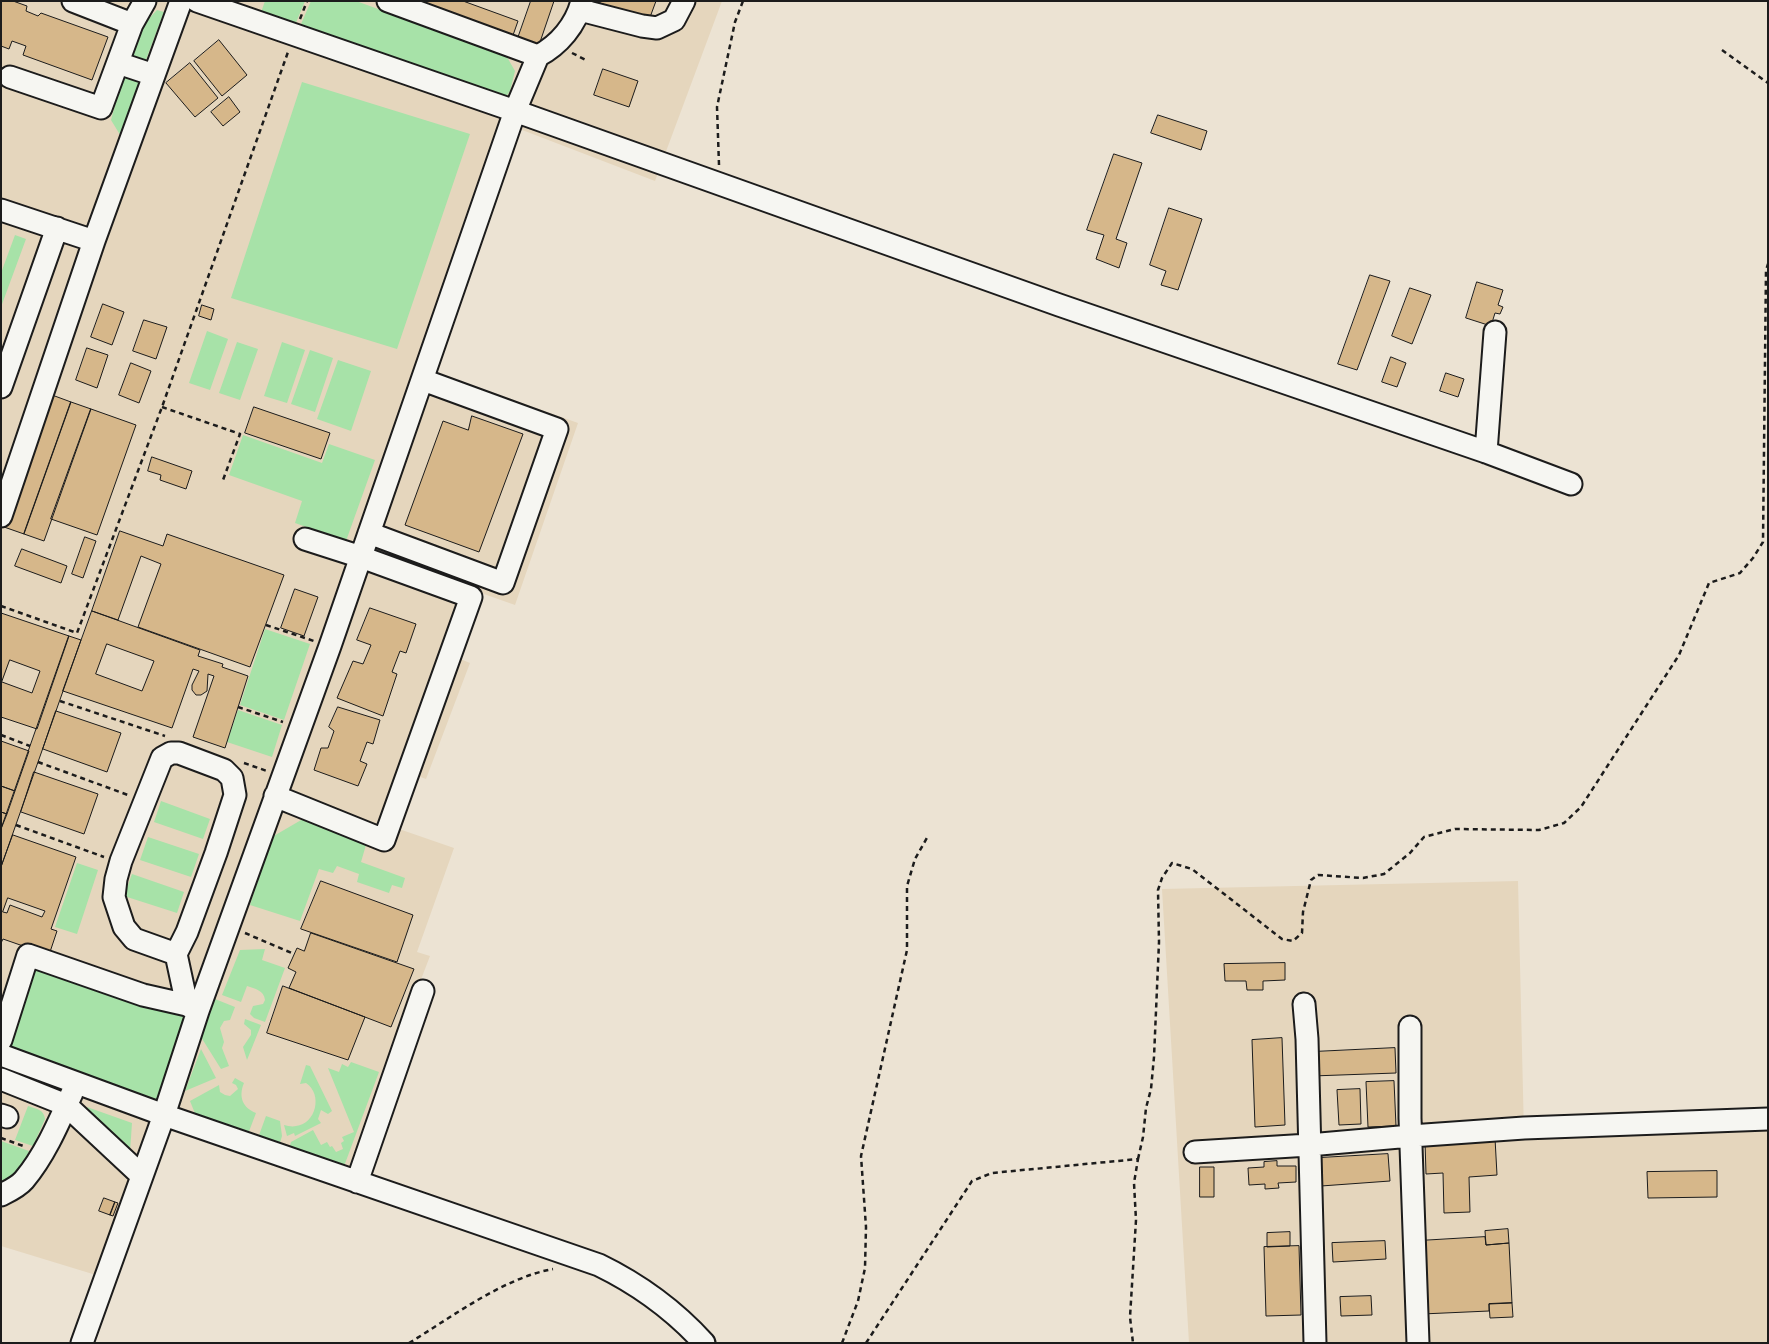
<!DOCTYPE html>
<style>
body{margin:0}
#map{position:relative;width:1769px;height:1344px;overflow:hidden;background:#ece3d3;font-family:Mynerve,sans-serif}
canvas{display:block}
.frame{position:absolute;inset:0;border:2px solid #1c1c1c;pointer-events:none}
</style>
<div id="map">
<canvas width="1769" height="1344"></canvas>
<div class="frame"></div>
</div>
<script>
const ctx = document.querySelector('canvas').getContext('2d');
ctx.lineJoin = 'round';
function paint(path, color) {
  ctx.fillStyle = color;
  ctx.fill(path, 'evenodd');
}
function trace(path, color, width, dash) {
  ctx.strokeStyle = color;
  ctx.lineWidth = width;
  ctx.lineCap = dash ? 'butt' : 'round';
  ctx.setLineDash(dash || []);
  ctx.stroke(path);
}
paint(new Path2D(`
 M 1,1 L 722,1 L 655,181 L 517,128 L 430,370 L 578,423 L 515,605 L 481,593 L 458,658 L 470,663 L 426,779 L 418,776 L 399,829 L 454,848 L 417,952 L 430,956 L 420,982 L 429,985 L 351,1192 L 164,1124 L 109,1279 L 1,1246 Z
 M 1518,881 L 1524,1134 L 1768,1125 L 1768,1343 L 1189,1343 L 1162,889 Z`), '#e5d6bd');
paint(new Path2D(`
 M 265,1 L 305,1 L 293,30 L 259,18 Z
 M 311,1 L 356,1 L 500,53 L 507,57 L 515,71 L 510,91 L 505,98 L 298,31 Z
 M 157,10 L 164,12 L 144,65 L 130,60 L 143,25 Z
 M 127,73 L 139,81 L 122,138 L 111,120 L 123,76 Z
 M 302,82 L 470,134 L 397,349 L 231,298 Z
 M 15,235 L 26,239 L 1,307 L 1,273 Z
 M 207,331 L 228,339 L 210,390 L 189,383 Z
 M 237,342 L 258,349 L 240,400 L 219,393 Z
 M 282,342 L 305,350 L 287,403 L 264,396 Z
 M 310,350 L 333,358 L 315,412 L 291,404 Z
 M 338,360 L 371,371 L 351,431 L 317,419 Z
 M 243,435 L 322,463 L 329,444 L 375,460 L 346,541 L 295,523 L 302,501 L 229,475 Z
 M 265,629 L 310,644 L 284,720 L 240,705 Z
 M 238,710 L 282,725 L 272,757 L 227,742 Z
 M 161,801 L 210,819 L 203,839 L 154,822 Z
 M 308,816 L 368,838 L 361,862 L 405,878 L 402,888 L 392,885 L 389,893 L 357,882 L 359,874 L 337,866 L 333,873 L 319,869 L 300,921 L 250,905 L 272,837 Z
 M 148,837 L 199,854 L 191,877 L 140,860 Z
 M 77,863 L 98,870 L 77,934 L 55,927 Z
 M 132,874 L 184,892 L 177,913 L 124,896 Z
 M 265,949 L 262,960 L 285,968 L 265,1022 L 254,1018 L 250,1014 L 253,1006 L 263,1004 L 265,1000 C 264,990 255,989 247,986 L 241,1002 L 222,995 L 240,950 Z
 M 31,965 L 185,1017 L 156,1102 L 2,1050 Z
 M 215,999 L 235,1007 L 230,1020 L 224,1021 L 220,1028 L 224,1042 L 222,1048 L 229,1066 L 221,1069 L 201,1037 Z
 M 245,1019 L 261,1025 L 247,1060 L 243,1047 L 251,1035 L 251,1030 L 244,1024 Z
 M 201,1049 L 216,1078 L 185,1091 Z
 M 351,1062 L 379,1072 L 343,1169 L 289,1149 L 291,1142 L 313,1130 L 321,1145 L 327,1142 L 330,1147 L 332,1146 L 336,1152 L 343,1149 L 341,1143 L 344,1141 L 342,1137 L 354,1132 L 328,1068 L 339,1072 L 342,1064 L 348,1067 Z
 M 306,1065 L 310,1066 L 332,1111 L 328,1114 L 321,1110 L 318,1119 L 321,1123 L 295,1136 L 294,1133 L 287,1136 L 284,1125 C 288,1126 292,1127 296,1126 C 316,1124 323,1094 306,1083 L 300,1084 Z
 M 235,1078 L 244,1083 C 238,1097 243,1108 256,1113 L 248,1134 L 196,1116 L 190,1101 L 219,1085 L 220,1092 L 225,1095 L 230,1096 L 238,1089 L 236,1085 L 232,1083 Z
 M 28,1106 C 36,1109 44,1109 45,1119 L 33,1146 L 15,1140 Z
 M 87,1107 L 132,1123 L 130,1152 L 89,1114 Z
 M 266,1116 L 280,1121 L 282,1136 L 279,1146 L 258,1138 Z
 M 1,1141 L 29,1151 C 23,1169 17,1175 1,1185 Z`), '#a7e2a8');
const building = new Path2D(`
 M 1,1 L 13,1 L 27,6 L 26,11 L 38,16 L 41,13 L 108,37 L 92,80 L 23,55 L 26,46 L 12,41 L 9,49 L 1,46 Z
 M 402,1 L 463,1 L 518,21 L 511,41 Z
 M 531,1 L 554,1 L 538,48 L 517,41 Z
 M 601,1 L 656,1 L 649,20 L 600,3 Z
 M 219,40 L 247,75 L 222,96 L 194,61 Z
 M 190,63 L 218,98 L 195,117 L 166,83 Z
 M 603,69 L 638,81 L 629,107 L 594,95 Z
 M 229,97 L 240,112 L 223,126 L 211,112 Z
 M 1158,115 L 1207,131 L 1201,150 L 1151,133 Z
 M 1114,154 L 1142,163 L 1116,239 L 1127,243 L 1119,268 L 1096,259 L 1104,235 L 1087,230 Z
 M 1169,208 L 1202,219 L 1178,290 L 1161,285 L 1166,271 L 1150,265 Z
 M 1370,275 L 1390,281 L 1357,370 L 1338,364 Z
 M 1477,282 L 1503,290 L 1498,305 L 1503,307 L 1500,314 L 1495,313 L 1491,326 L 1466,318 Z
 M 1410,288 L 1431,295 L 1412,344 L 1392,336 Z
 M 103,304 L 124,312 L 112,345 L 91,337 Z
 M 202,305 L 214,309 L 211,320 L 199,316 Z
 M 144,320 L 167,327 L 156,359 L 133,351 Z
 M 87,348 L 108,355 L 97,388 L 76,380 Z
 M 1391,357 L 1406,363 L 1397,387 L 1382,382 Z
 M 131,363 L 151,371 L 139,403 L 119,395 Z
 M 1446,373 L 1464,379 L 1458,397 L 1440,391 Z
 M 52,395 L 71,402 L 24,534 L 4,527 Z
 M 71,402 L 91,409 L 44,541 L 24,534 Z
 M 254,407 L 330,433 L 321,459 L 245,433 Z
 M 91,409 L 136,425 L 97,535 L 51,519 Z
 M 472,416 L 523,434 L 479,552 L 405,525 L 443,421 L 468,430 Z
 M 152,457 L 192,471 L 186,489 L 160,480 L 161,475 L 148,471 Z
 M 120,531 L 163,546 L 167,534 L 284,575 L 250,667 L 138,627 L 161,564 L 141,556 L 118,620 L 92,611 Z
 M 85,537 L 96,541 L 83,578 L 72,574 Z
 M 22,549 L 67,566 L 61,583 L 15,566 Z
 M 295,589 L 318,597 L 304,636 L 281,628 Z
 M 370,608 L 416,624 L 406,653 L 400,651 L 392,672 L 397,674 L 383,716 L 337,698 L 353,661 L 363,664 L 371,645 L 357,640 Z
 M 92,611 L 200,650 L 198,656 L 223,664 L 222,667 L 248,676 L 225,748 L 193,737 L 214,676 L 208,674 L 207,691 L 201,695 L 196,695 L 192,690 L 192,685 L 199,671 L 193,669 L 172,728 L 63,691 ZM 107,644 L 154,661 L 142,691 L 96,674 Z
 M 1,613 L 69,636 L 37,729 L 1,717 ZM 10,660 L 40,671 L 32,693 L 2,682 Z
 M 69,636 L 81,640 L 1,867 L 1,829 Z
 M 338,707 L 380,720 L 373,744 L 367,742 L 360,761 L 367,764 L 358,786 L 314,770 L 321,748 L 328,748 L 334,731 L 329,727 Z
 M 56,711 L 121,733 L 107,772 L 43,749 Z
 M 1,741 L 29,751 L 15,791 L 1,786 Z
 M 34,772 L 98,794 L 84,834 L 21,812 Z
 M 1,786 L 15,791 L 7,814 L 1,812 Z
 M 1,812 L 7,814 L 1,829 Z
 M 13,835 L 76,857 L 51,929 L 57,931 L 49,955 L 3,939 L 1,943 L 1,867 ZM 8,898 L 45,911 L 42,917 L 10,905 L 7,913 L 3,912 Z
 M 321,881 L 413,915 L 397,962 L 301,929 Z
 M 311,933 L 414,969 L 391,1027 L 289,988 L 296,972 L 288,968 L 297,948 L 304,951 Z
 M 1285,963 L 1285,980 L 1263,981 L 1263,990 L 1247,990 L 1246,981 L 1225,981 L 1224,964 Z
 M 283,986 L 365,1017 L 348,1060 L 267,1033 Z
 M 1282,1038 L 1285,1125 L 1255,1127 L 1252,1040 Z
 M 1395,1048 L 1396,1073 L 1312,1076 L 1312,1052 Z
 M 1394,1081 L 1396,1126 L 1368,1127 L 1366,1082 Z
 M 1360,1089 L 1361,1124 L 1339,1125 L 1337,1090 Z
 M 1495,1138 L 1497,1175 L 1469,1177 L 1470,1212 L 1444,1213 L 1443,1173 L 1426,1174 L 1425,1141 Z
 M 1388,1154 L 1390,1181 L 1321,1186 L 1319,1158 Z
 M 1277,1161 L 1277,1166 L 1296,1166 L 1296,1182 L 1278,1183 L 1279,1188 L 1265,1189 L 1265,1184 L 1249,1185 L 1248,1168 L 1264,1167 L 1264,1162 Z
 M 1200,1167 L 1214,1167 L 1214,1197 L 1200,1197 Z
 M 1717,1171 L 1717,1197 L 1648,1198 L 1647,1172 Z
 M 104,1198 L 115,1202 L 110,1215 L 99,1211 Z
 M 115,1202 L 118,1203 L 113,1216 L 110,1215 Z
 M 1508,1229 L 1509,1243 L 1486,1245 L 1485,1231 Z
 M 1290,1232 L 1290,1246 L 1267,1247 L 1267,1233 Z
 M 1485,1237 L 1486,1245 L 1509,1243 L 1512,1303 L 1489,1304 L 1489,1311 L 1422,1314 L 1418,1241 Z
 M 1385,1241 L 1386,1259 L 1333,1262 L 1332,1243 Z
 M 1299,1246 L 1301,1315 L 1266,1316 L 1264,1247 Z
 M 1371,1296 L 1372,1315 L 1341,1316 L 1340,1297 Z
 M 1512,1303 L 1513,1317 L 1490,1318 L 1489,1304 Z`);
paint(building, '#d6b78a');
trace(building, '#1c1c1c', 1);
const minor = new Path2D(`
 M 388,1 L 538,56 L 515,111 L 1059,305 L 1486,452 L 1571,484
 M 580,10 L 642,26 L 657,28 L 674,20 L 684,1
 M 132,24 L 145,1
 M 538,56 C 559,45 576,25 582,1
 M 118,63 L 154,75
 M 10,77 L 101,108 L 132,24 L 73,1
 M 1,210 L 94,241
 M 1,387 L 57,228
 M 1486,452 L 1495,332
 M 1,516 L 94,241 L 181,1
 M 369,533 L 503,583 L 557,429 L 423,380
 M 275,796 L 384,840 L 471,597 L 361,557 L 305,539
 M 176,954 L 134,939 L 124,927 L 114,897 L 116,879 L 121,861 L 162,758 L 171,753 L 179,753 L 224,770 L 232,778 L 235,795 L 216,853 L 187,932 L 176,954 L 187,1005 L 198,1011
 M 1304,1004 L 1307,1039 L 1315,1343
 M 1410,1027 L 1410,1118 L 1418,1343
 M 1,1040 L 28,955 L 143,995 L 187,1005
 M 1,1055 L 164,1115 L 599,1265 C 638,1284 675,1311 704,1343
 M 1,1079 L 66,1105 L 142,1176
 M 1,1115 L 7,1117
 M 1195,1152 L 1309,1145 L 1411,1136 L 1524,1128 L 1768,1119
 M 357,1182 L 423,991
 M 1,1195 C 9,1191 18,1187 24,1180 C 45,1155 59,1122 72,1093
 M 82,1343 L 164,1115 L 198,1011 L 330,646 L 515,111 L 197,1`);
trace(minor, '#1c1c1c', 25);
trace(new Path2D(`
 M 300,19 L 307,1
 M 1722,50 L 1768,83
 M 572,53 L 588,61
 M 719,165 L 717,107 L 735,22 L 743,1
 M 162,407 L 240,434 L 223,480
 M 1,606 L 77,633 L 162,407 L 288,52
 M 266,625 L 314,641
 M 60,701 L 165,736
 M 238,707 L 283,722
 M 1,735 L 30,746
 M 38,762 L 128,795
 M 244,763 L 267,771
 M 16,825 L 104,857
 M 245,933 L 294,954
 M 1,1138 L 26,1147
 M 1138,1159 L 1143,1137 L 1146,1108 L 1151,1089 L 1154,1057 L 1159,942 L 1158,890 L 1162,878 L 1172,863 L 1192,869 L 1282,939 L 1293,941 L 1302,933 L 1303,912 L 1311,880 L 1318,875 L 1363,878 L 1384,874 L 1410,853 L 1424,837 L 1455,829 L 1539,830 L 1564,823 L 1581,807 L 1679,655 L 1709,583 L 1740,573 L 1753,558 L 1763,542 L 1766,270 L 1768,264
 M 409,1343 C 452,1317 503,1278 553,1269
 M 842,1343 L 858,1301 L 865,1268 L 866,1227 L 861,1156 L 907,950 L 907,886 L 915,859 L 928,836
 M 866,1343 L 972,1181 L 992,1173 L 1138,1159 L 1134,1183 L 1136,1220 L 1130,1317 L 1133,1343`), '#1c1c1c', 2.5, [5, 4]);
trace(minor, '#f6f6f2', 21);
</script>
